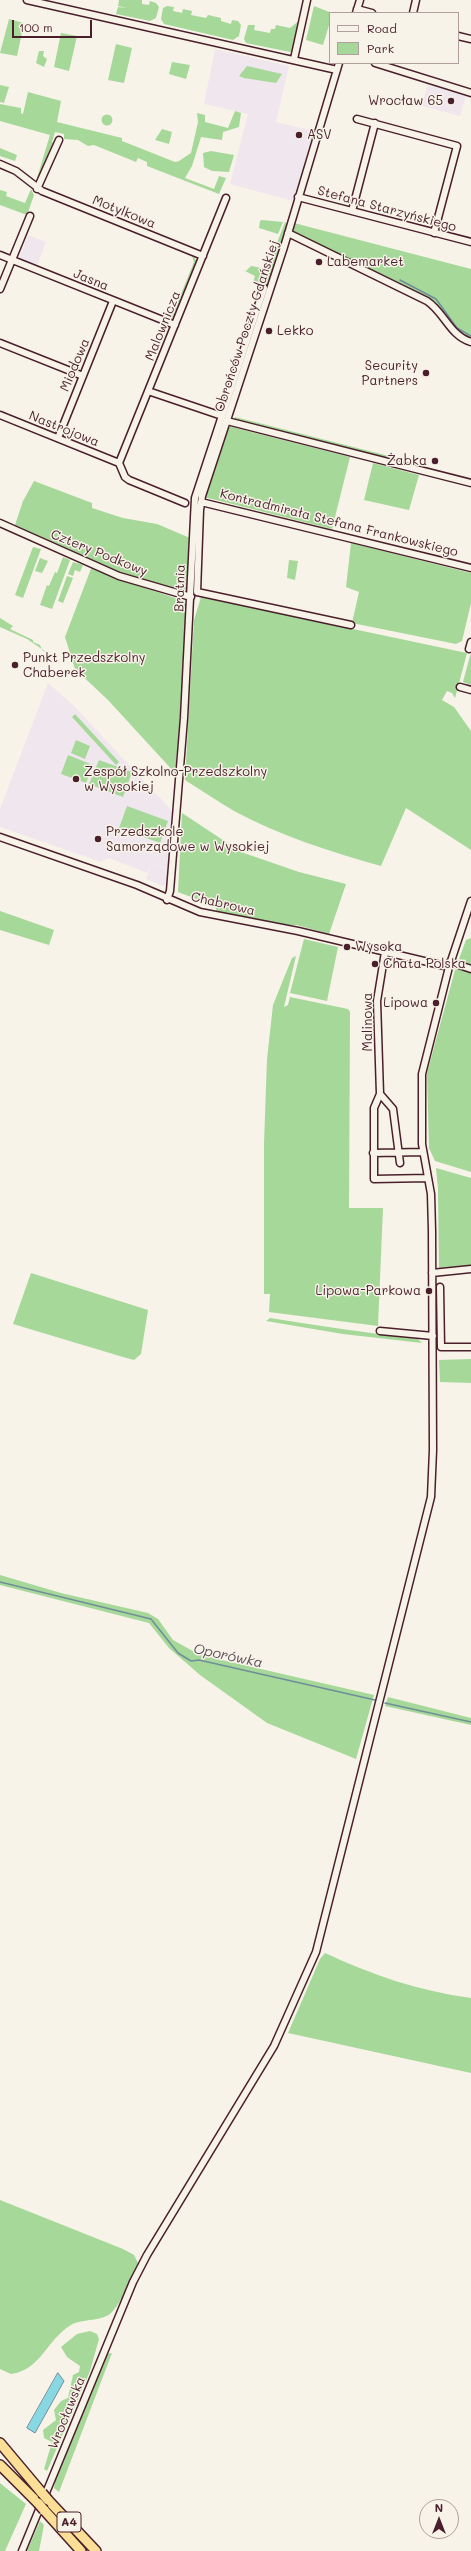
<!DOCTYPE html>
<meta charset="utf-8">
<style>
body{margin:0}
#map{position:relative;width:471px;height:2551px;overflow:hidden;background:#f7f3e8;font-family:Mali,sans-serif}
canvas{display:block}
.legend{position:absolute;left:329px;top:12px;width:130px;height:52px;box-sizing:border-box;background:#f7f3e8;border:1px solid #b29e9c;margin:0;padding:5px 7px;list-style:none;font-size:12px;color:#4a1f2b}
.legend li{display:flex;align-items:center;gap:8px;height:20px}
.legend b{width:20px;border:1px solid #b29e9c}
.north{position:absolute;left:419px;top:2499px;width:40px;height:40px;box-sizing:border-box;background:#f7f3e8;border:1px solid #b29e9c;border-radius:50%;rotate:0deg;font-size:11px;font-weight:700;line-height:16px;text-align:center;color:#4a1f2b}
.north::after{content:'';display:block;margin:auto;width:14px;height:18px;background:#4a1f2b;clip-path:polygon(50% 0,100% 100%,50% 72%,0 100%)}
.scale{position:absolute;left:12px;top:20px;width:80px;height:18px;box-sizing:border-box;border:2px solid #4a1f2b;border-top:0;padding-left:5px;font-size:12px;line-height:14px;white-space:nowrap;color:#4a1f2b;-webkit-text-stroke:3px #f7f3e8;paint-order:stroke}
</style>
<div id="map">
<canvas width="471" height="2551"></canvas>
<ul class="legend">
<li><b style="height:5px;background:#f7f3e8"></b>Road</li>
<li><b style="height:11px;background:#a6d899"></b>Park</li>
</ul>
<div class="north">N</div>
<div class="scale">100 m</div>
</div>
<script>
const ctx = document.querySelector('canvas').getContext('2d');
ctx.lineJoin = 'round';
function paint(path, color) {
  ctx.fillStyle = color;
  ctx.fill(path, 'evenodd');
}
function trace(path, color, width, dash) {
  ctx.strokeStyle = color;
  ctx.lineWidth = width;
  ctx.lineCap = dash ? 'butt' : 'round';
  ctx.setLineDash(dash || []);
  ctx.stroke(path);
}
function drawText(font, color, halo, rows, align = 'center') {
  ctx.font = font + ' Mali,sans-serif';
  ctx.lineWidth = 3;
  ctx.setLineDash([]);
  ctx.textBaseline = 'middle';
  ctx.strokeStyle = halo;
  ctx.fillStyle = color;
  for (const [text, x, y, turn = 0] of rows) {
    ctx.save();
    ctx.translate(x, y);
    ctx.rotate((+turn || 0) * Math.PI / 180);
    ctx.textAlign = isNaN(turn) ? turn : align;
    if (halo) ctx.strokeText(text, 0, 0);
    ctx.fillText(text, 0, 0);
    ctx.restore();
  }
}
paint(new Path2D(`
 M 215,49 L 289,66 L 276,122 L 314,131 L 293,201 L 230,184 L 248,114 L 204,104 Z
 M 427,85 L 466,96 L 460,116 L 422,106 Z
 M 28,235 L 46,242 L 37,266 L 22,260 L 20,255 Z
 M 48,683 L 73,705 L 174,813 L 168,868 L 152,864 L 168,869 L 167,884 L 163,886 L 146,879 L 151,865 L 147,873 L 109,858 L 101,862 L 0,827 L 0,809 Z`), '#f0e7ee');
paint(new Path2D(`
 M 119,0 L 142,0 L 142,4 L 149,5 L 150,1 L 156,3 L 159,7 L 156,18 L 150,21 L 116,14 L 118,7 L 127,8 L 118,6 Z
 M 167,6 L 174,7 L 173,11 L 182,13 L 183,9 L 192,11 L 191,15 L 206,18 L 208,15 L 221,18 L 221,21 L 231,24 L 232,20 L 238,21 L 241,25 L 239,36 L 233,40 L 164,24 L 161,19 L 163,8 Z
 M 314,6 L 332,13 L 330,13 L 330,22 L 323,45 L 306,40 Z
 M 9,19 L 24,23 L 17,56 L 0,53 Z
 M 300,20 L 293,51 L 290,52 L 246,43 L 244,39 L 248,25 L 255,25 L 254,30 L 270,33 L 271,29 L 275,29 L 276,25 L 290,28 Z
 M 61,33 L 77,36 L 69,71 L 54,67 Z
 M 116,44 L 132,48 L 124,83 L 108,80 Z
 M 39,51 L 44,51 L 43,56 L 47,59 L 44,67 L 36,63 Z
 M 172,62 L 190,65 L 186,79 L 169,74 Z
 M 247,66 L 282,74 L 276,83 L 244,78 L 239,76 Z
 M 0,85 L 9,87 L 4,103 L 0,102 Z
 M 28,92 L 61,101 L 57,122 L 122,138 L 122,141 L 175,162 L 179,161 L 191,153 L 198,122 L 197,113 L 205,115 L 205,122 L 228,128 L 235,111 L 241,113 L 239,127 L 223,132 L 222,140 L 201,137 L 192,166 L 185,178 L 214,189 L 219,176 L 226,178 L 219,194 L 147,166 L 147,162 L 138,158 L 136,162 L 94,145 L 88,146 L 78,140 L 64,139 L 64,134 L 55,132 L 52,142 L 55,146 L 52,145 L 48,154 L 50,157 L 46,160 L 40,180 L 37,178 L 50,135 L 0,121 L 0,104 L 21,108 L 21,113 L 23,114 Z
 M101.5 120a5.5 5.5 0 1 1 11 0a5.5 5.5 0 1 1-11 0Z
 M 162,129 L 172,132 L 169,144 L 155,140 Z
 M 0,148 L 17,155 L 15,161 L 0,156 Z
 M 211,151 L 234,155 L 229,172 L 212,171 L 204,167 L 203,153 Z
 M 31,189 L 34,195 L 27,215 L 0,205 L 0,190 L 7,192 L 6,196 L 25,203 Z
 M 262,220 L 283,222 L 278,234 L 259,228 L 260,221 Z
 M 285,222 L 287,224 L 282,244 L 199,498 L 266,287 L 253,282 L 255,276 L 243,270 L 246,271 L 251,266 L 267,269 Z
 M 294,223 L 471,269 L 471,339 C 451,331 447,310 430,300 C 387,273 338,257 293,232 Z
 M 192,256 L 195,258 L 197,264 L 176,316 L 169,320 L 165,318 L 172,316 L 194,262 Z
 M 235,417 L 389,456 L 388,460 L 234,420 Z
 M 228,426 L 350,457 L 332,529 L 204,497 Z
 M 373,463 L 419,475 L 409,510 L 364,500 Z
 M 34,481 L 92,503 L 92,508 L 123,518 L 157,524 L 190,538 L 186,591 L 182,593 L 123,574 L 15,525 L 23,501 Z
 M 351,543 L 471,573 L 471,603 L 462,641 L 456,644 L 352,623 L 359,592 L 346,587 Z
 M 33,547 L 41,549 L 23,598 L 15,595 Z
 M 63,557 L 70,560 L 52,609 L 40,605 L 47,585 L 49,586 L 55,572 L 57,573 Z
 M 40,558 L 48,561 L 42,573 L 35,571 Z
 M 289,560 L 298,561 L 295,580 L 287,578 Z
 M 73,562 L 83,565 L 80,572 L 75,570 L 73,576 L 68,574 Z
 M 92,566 L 115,578 L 187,602 L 183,686 L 175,773 L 108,700 L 75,669 L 65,637 Z
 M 67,576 L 73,578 L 63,603 L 58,601 Z
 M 201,597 L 467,653 L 455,698 L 452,693 L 447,691 L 442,700 L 454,707 L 471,731 L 471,850 L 406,808 L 381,866 C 331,852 281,836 234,811 C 217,801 201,790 185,780 L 194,620 Z
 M 0,618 L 13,626 L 10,629 L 33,640 L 33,642 L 40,645 L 42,650 L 55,658 L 27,639 L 0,627 Z
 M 471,652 L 471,685 L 463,682 Z
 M 75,714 L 119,762 L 116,765 L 72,717 Z
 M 76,740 L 90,746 L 85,759 L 71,753 Z
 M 68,755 L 93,765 L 86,783 L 61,774 Z
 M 99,760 L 132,772 L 123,797 L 89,784 Z
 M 127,806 L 168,821 L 160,843 L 119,828 Z
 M 182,813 L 241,852 L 299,872 L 346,884 L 329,934 L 297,925 L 287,925 L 217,912 L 215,906 L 178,892 Z
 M 0,911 L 54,930 L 49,945 L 0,930 Z
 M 471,938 L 471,965 L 459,959 L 466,940 Z
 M 304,939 L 338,947 L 327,1001 L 290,993 Z
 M 296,956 L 284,1007 L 288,1005 L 290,997 L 348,1009 L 350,1012 L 349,1208 L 383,1208 L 378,1326 L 269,1312 L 270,1294 L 264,1294 L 264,1144 L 267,1059 L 273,1005 L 292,958 Z
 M 459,968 L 471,972 L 471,1172 L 435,1161 L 429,1148 L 427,1073 L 455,970 Z
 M 436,1168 L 471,1178 L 471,1265 L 439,1268 L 438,1189 Z
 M 31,1273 L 148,1310 L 141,1354 L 134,1360 L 123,1357 L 13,1324 Z
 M 270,1318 C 319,1326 368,1333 418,1339 L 422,1343 L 343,1334 L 266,1321 Z
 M 471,1359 L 471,1383 L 440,1382 L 439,1360 Z
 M 0,1575 L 61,1593 L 148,1613 L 158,1619 L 173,1640 L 200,1655 L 374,1695 L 356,1759 L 267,1723 L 200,1675 L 169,1648 L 149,1623 L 0,1585 Z
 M 388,1697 L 471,1718 L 471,1725 L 385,1706 Z
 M 325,1953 C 372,1975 419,1991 471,1998 L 471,2073 L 288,2033 L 320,1959 Z
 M 0,2200 L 123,2249 L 134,2255 L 138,2263 C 131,2279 124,2299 112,2312 C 103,2322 83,2318 71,2325 C 47,2339 41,2370 11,2374 L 0,2369 Z
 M 90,2331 L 97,2334 L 99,2339 L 90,2371 L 47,2471 L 44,2469 L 52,2442 L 44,2438 L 43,2430 L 56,2420 L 54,2410 L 61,2401 L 68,2398 L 73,2375 L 79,2372 L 80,2366 L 67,2357 L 61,2347 L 77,2334 Z
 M 112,2353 L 59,2492 L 54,2488 L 55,2482 L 105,2360 L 107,2354 Z
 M 0,2483 L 26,2504 L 5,2551 L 0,2551 Z
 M 40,2521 L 44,2525 L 39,2551 L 27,2551 Z`), '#a6d899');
const water = new Path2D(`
 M 58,2373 L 64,2381 L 35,2433 L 27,2428 Z`);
paint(water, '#88d8e4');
trace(water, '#6f8e9a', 1);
trace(new Path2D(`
 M 400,280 L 436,299 L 457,328 L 471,336
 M 0,1582 L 151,1619 L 178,1653 L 191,1661 L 199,1660 L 375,1700
 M 385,1703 L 471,1722`), '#6f8e9a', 1.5);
const minor = new Path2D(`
 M 27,0 L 337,70
 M 357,9 L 372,13
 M 356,13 L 360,0
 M 413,13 L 416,0
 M 458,36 L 471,39
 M 294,59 L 307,0
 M 339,63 L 284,247 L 202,496 L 200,510 L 197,592 L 351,625
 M 375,63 L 471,93
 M 357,119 L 457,146 L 434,233
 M 0,164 L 16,171 L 42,191 L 203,256
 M 37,189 L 59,140
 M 298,197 L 471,242
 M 352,211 L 375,123
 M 288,233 L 427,301 C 444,312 450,336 471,342
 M 0,255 L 175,325
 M 0,289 L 30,216
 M 0,343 L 83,376
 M 148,391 L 222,416
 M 0,415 L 119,463
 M 227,421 L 471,483
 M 58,438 L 113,301
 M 119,463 L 226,198
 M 119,463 L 125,477 L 129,480 L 185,503
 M 201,502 L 471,568
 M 0,523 L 119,576 L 191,597
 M 469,649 L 471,642
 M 460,687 L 471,690
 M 0,837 L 137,885 L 200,912 L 298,931 L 449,967
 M 167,900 L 170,891 L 184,718 L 195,498 L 264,288
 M 385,952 L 377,1001 L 380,1094 L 374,1108 L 374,1179 L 428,1178
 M 450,962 L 471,969
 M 380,1094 L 393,1109 L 400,1163
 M 373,1153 L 423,1152
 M 432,1273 L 471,1269
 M 440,1287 L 441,1347 L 471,1347
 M 380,1331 L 433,1336
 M 22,2551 L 133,2282 L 147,2255 L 274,2046 L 316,1952 L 431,1497 L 433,1450 L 432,1231 L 431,1194 L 422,1144 L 422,1074 L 449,967 L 471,901`);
const highway = new Path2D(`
 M 0,2443 L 42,2493
 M 0,2465 L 38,2503
 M 48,2500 L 96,2551
 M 44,2510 L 81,2551`);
trace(minor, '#4a1f2b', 9);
trace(highway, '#4a1f2b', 12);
trace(minor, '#f7f3e8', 6);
trace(highway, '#fbdf96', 9);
const highwayBridge = new Path2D(`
 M 42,2493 L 48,2500
 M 38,2503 L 44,2510`);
trace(highwayBridge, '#4a1f2b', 12, []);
trace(highwayBridge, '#fbdf96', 9);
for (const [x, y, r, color] of [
 [451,101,4,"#4a1f2b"],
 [299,135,4,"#4a1f2b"],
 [319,262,4,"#4a1f2b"],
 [269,331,4,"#4a1f2b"],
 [426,373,4,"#4a1f2b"],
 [435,461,4,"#4a1f2b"],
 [15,665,4,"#4a1f2b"],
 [76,779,4,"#4a1f2b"],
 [98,839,4,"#4a1f2b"],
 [347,947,4,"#4a1f2b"],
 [375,964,4,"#4a1f2b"],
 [436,1003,4,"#4a1f2b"],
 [429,1291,4,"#4a1f2b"]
]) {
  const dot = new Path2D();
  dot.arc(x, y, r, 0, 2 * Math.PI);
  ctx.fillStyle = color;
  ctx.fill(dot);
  trace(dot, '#f7f3e8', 1.5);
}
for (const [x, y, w] of [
 [69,2522,24]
]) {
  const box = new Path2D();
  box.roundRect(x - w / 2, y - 10, w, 20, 3);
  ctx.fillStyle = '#f7f3e8';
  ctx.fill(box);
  trace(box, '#4a1f2b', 1);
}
drawText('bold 12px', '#4a1f2b', null, [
 ["A4",69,2522]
]);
drawText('13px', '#4a1f2b', '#f7f3e8', [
 ["Wrocław 65",443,101,"right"],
 ["ASV",307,135],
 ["Labemarket",327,262],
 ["Lekko",277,331],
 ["Security",418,366,"right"],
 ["Partners",418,381,"right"],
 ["Żabka",427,461,"right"],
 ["Punkt Przedszkolny",23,658],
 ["Chaberek",23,673],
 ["Zespół Szkolno-Przedszkolny",84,772],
 ["w Wysokiej",84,787],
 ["Przedszkole",106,832],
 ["Samorządowe w Wysokiej",106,847],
 ["Wysoka",355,947],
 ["Chata Polska",383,964],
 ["Lipowa",428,1003,"right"],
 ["Lipowa-Parkowa",421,1291,"right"]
], 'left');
drawText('13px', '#4a1f2b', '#f7f3e8', [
 ["Stefana Starzyńskiego",387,209,15],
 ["Motylkowa",124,212,22],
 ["Jasna",91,280,22],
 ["Malownicza",163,326,-68],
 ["Obrońców Poczty Gdańskiej",247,326,-72],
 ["Miodowa",75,365,-67],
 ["Nastrojowa",64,429,22],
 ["Kontradmirała Stefana Frankowskiego",339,523,14],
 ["Cztery Podkowy",99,553,22],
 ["Bratnia",180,588,-88],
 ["Chabrowa",223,904,13],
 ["Malinowa",368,1022,-90],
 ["Wrocławska",67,2413,-68]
]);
drawText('italic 14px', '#5a4d59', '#f7f3e8', [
 ["Oporówka",228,1656,12]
]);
</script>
